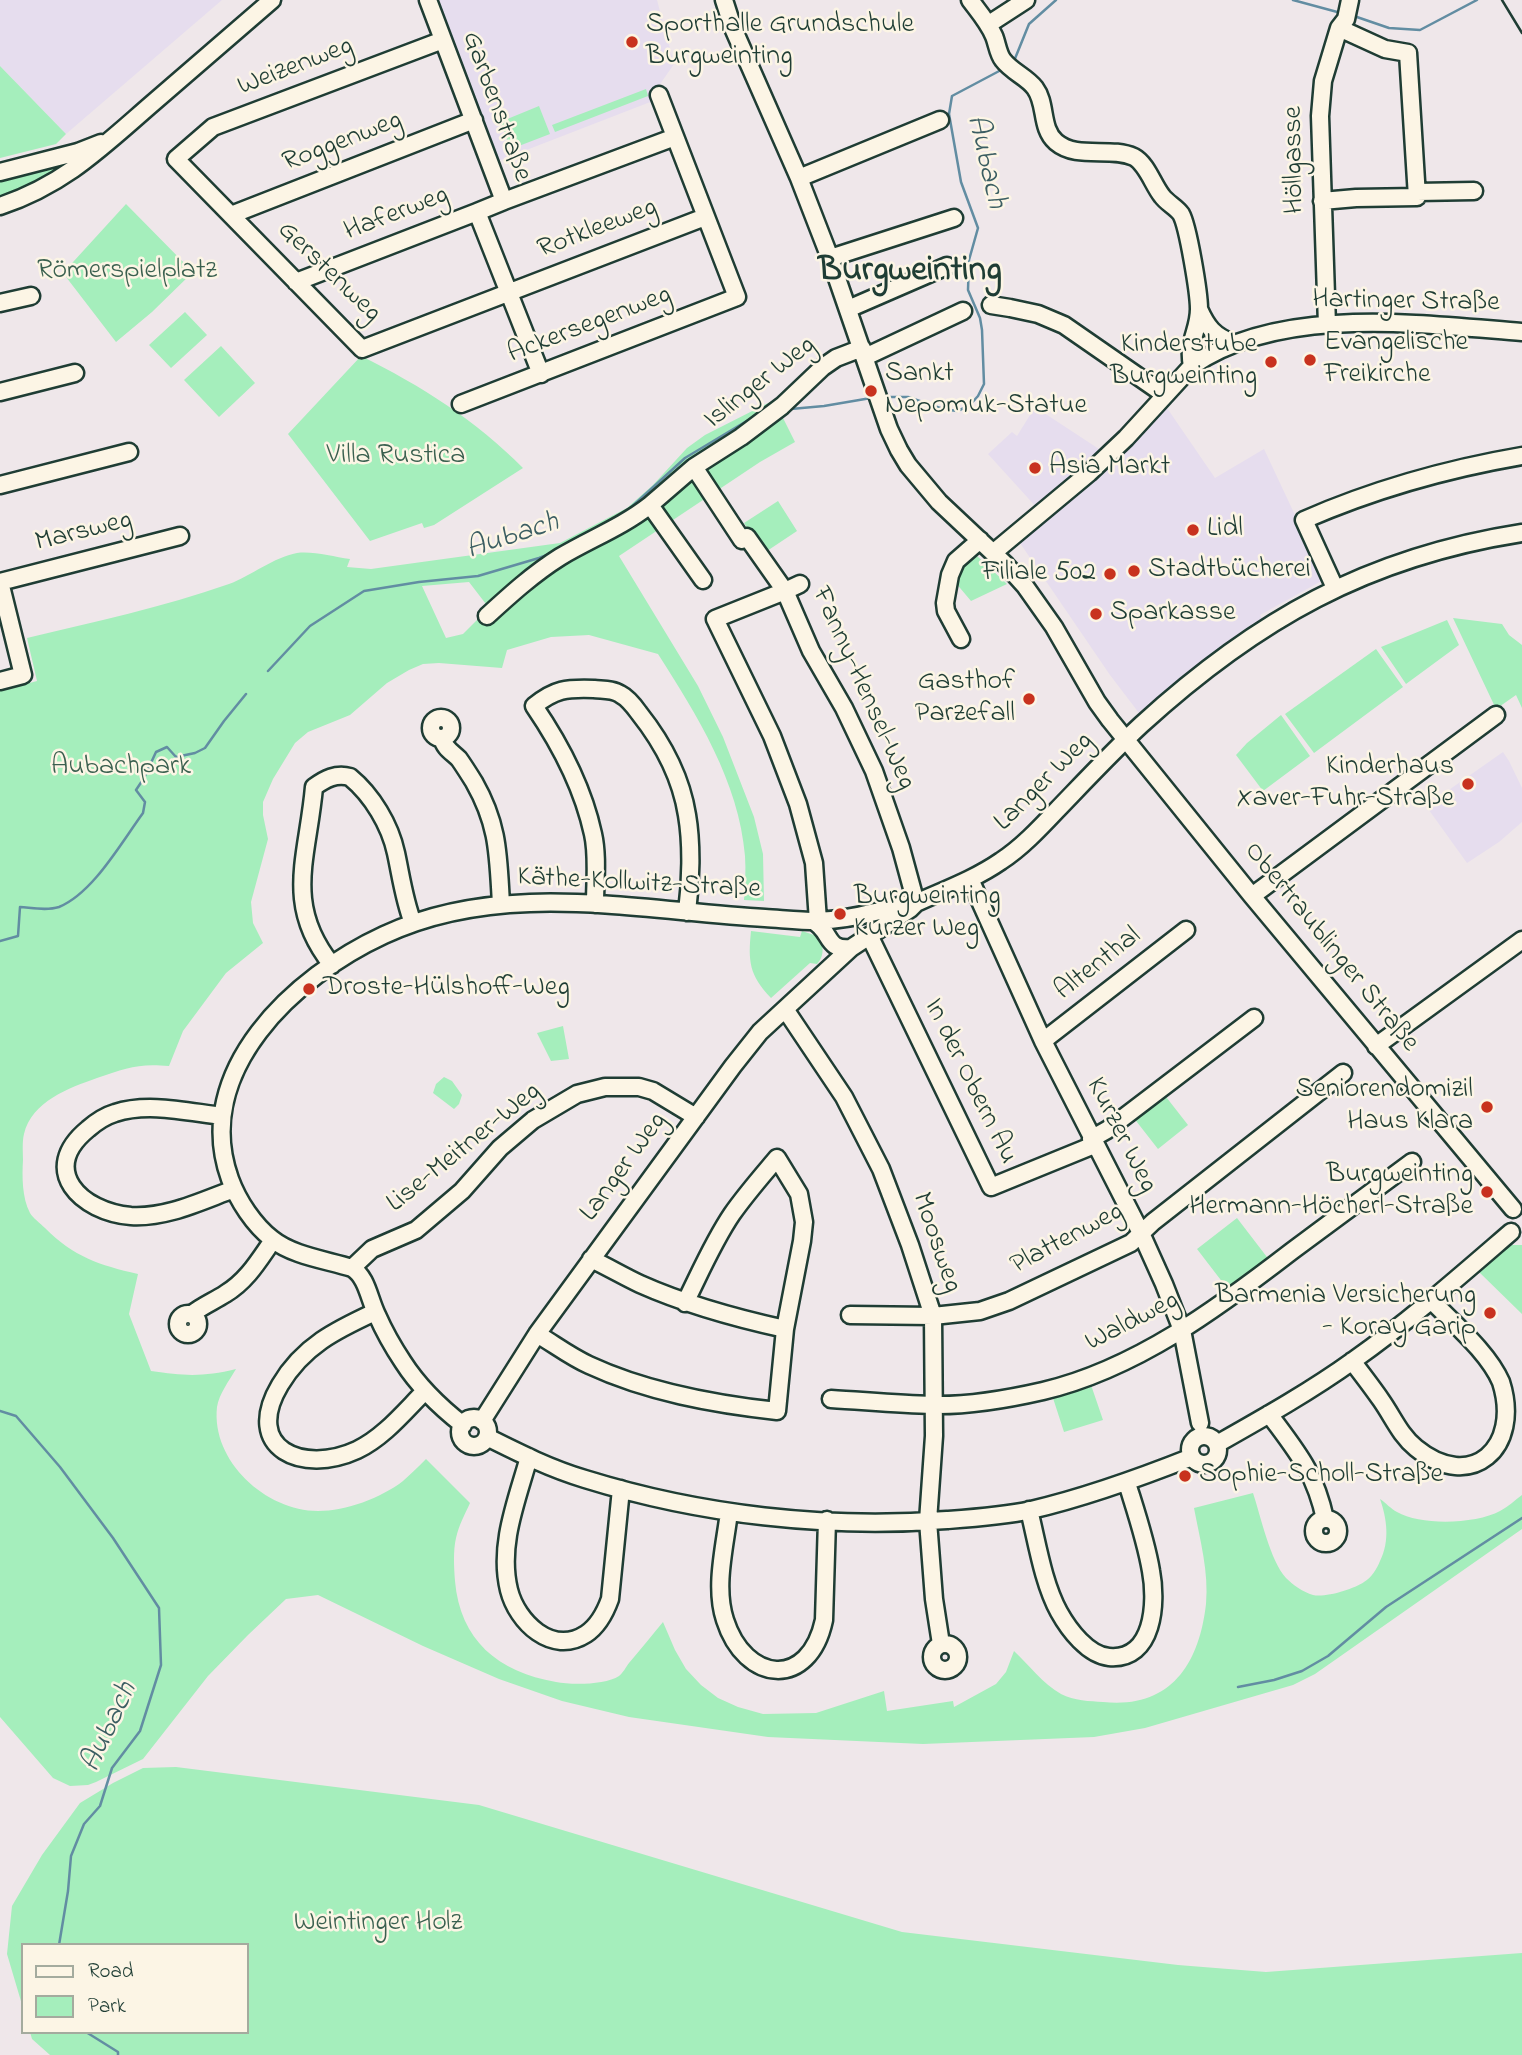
<!DOCTYPE html>
<meta charset="utf-8">
<style>
body{margin:0}
#map{position:relative;width:1522px;height:2055px;overflow:hidden;background:#efe7ea;font-family:"Indie Flower",sans-serif}
canvas{display:block}
.legend{position:absolute;left:21px;top:1943px;width:228px;height:91px;box-sizing:border-box;background:#fcf5e5;border:2px solid #a4ab9e;margin:0;padding:9px 12px;list-style:none;font-size:21px;color:#1f3d34}
.legend li{display:flex;align-items:center;gap:14px;height:35px}
.legend b{width:35px;border:2px solid #a4ab9e}
</style>
<div id="map">
<canvas width="1522" height="2055"></canvas>
<ul class="legend">
<li><b style="height:9px;background:#fcf5e5"></b>Road</li>
<li><b style="height:19px;background:#a5eebc"></b>Park</li>
</ul>
</div>
<script>
const ctx = document.querySelector('canvas').getContext('2d');
ctx.lineJoin = 'round';
function paint(path, color) {
  ctx.fillStyle = color;
  ctx.fill(path, 'evenodd');
}
function trace(path, color, width, dash) {
  ctx.strokeStyle = color;
  ctx.lineWidth = width;
  ctx.lineCap = dash ? 'butt' : 'round';
  ctx.setLineDash(dash || []);
  ctx.stroke(path);
}
function drawText(font, color, halo, rows, align = 'center') {
  ctx.font = font + ' "Indie Flower",sans-serif';
  ctx.lineWidth = 5;
  ctx.setLineDash([]);
  ctx.textBaseline = 'middle';
  ctx.strokeStyle = halo;
  ctx.fillStyle = color;
  for (const [text, x, y, turn = 0] of rows) {
    ctx.save();
    ctx.translate(x, y);
    ctx.rotate((+turn || 0) * Math.PI / 180);
    ctx.textAlign = isNaN(turn) ? turn : align;
    if (halo) ctx.strokeText(text, 0, 0);
    ctx.fillText(text, 0, 0);
    ctx.restore();
  }
}
paint(new Path2D(`
 M 0,0 L 222,0 L 66,134 L 0,66 Z
 M 433,0 L 657,0 L 674,64 L 656,90 L 658,99 L 498,161 Z
 M 1035,407 L 1102,451 L 1037,508 L 988,454 L 1012,432 L 1017,436 Z
 M 1167,408 L 1215,478 L 1264,449 L 1325,579 L 1260,615 L 1263,620 L 1218,649 L 1181,677 L 1139,713 L 1110,675 L 1020,543 L 1106,469 Z
 M 1503,752 L 1509,761 L 1522,788 L 1522,822 L 1499,842 L 1467,863 L 1426,806 Z`), '#e6ddee');
paint(new Path2D(`
 M 0,66 L 66,134 L 56,144 L 0,158 Z
 M 646,89 L 648,96 L 555,132 L 552,125 Z
 M 539,106 L 550,134 L 511,149 L 500,122 Z
 M 82,160 L 0,202 L 0,175 Z
 M 126,204 L 193,272 L 152,312 L 116,342 L 63,273 Z
 M 185,312 L 207,335 L 171,368 L 149,345 Z
 M 221,346 L 255,383 L 219,417 L 184,380 Z
 M 361,356 C 420,385 477,421 523,468 L 434,525 L 424,528 L 422,523 L 370,541 L 288,434 Z
 M 774,400 L 795,442 L 760,462 L 619,556 L 698,686 L 723,737 L 754,817 L 763,854 L 764,901 L 744,900 C 745,885 746,871 745,856 C 739,782 697,715 658,654 L 589,635 L 551,637 L 507,650 L 502,668 L 439,663 L 423,664 L 409,670 L 387,683 L 350,715 L 308,732 L 295,743 L 273,779 L 263,802 L 263,815 L 268,839 L 251,902 L 253,923 L 263,943 L 226,973 L 183,1031 L 169,1066 C 138,1063 126,1068 97,1078 C 69,1088 32,1101 24,1134 C 22,1142 23,1152 23,1160 C 22,1176 22,1198 30,1213 C 33,1218 40,1223 45,1228 C 74,1257 99,1265 138,1274 L 129,1314 L 151,1371 C 184,1376 204,1377 236,1369 C 229,1381 219,1394 217,1407 C 211,1461 266,1511 318,1511 C 346,1511 381,1498 403,1481 C 411,1474 419,1466 426,1459 L 470,1503 C 465,1514 459,1525 456,1538 C 453,1551 454,1567 455,1581 C 460,1640 498,1672 556,1682 C 571,1685 606,1685 619,1676 C 623,1673 626,1667 629,1663 C 641,1649 652,1635 663,1622 L 675,1650 L 686,1669 L 701,1685 L 718,1698 L 738,1707 L 763,1714 L 816,1713 L 884,1691 L 887,1711 L 953,1701 L 954,1707 L 996,1684 L 1006,1672 L 1014,1651 C 1029,1665 1043,1684 1061,1694 C 1074,1701 1090,1701 1103,1702 C 1170,1709 1199,1665 1206,1604 C 1209,1572 1200,1540 1194,1508 L 1253,1493 C 1261,1517 1270,1560 1286,1578 C 1293,1585 1303,1592 1313,1595 C 1325,1598 1354,1589 1364,1582 C 1371,1578 1377,1569 1380,1561 C 1390,1541 1387,1519 1380,1499 C 1386,1503 1391,1509 1397,1512 C 1421,1526 1476,1524 1500,1511 C 1508,1507 1515,1500 1522,1495 L 1522,1529 L 1315,1674 L 1293,1685 L 1145,1728 L 1094,1737 L 923,1744 L 768,1737 L 629,1717 L 562,1701 L 499,1679 L 423,1646 L 318,1595 L 286,1599 L 248,1635 L 208,1676 L 143,1759 L 96,1782 L 88,1785 L 70,1786 L 53,1778 L 0,1717 L 0,691 L 37,681 L 27,638 C 94,622 163,607 229,584 C 251,576 274,557 297,553 C 314,551 333,557 350,559 L 347,567 L 371,569 L 560,543 L 627,508 L 653,485 L 687,448 L 705,435 ZM 469,582 L 489,608 L 463,634 L 446,638 L 422,586 Z
 M 778,501 L 797,531 L 764,553 L 744,523 Z
 M 976,555 L 1007,584 L 971,601 L 955,582 L 963,564 Z
 M 1453,618 L 1502,624 L 1509,635 L 1522,645 L 1522,708 L 1516,695 L 1496,709 Z
 M 1447,620 L 1459,645 L 1406,684 L 1381,647 Z
 M 1376,649 L 1403,687 L 1314,753 L 1285,714 Z
 M 1281,715 L 1310,756 L 1263,791 L 1236,755 L 1247,743 Z
 M 751,931 L 800,937 L 802,931 L 817,936 L 821,941 C 824,949 823,958 817,964 L 810,963 L 771,998 C 749,975 748,961 751,931 Z
 M 563,1026 L 569,1059 L 551,1061 L 537,1033 Z
 M 444,1077 L 452,1081 L 462,1095 L 459,1104 L 454,1109 L 433,1093 L 436,1084 Z
 M 1163,1093 L 1188,1125 L 1158,1149 L 1133,1117 Z
 M 1237,1218 L 1270,1261 L 1230,1292 L 1197,1249 Z
 M 1511,1245 L 1522,1245 L 1522,1314 L 1479,1272 L 1494,1256 Z
 M 1090,1382 L 1103,1420 L 1064,1432 L 1052,1395 Z
 M 176,1767 L 479,1805 L 902,1932 L 1178,1965 L 1266,1972 L 1522,1953 L 1522,2055 L 50,2055 L 32,2039 L 30,2032 L 247,2032 L 247,1945 L 23,1945 L 23,2008 L 7,1954 L 12,1906 L 42,1855 L 80,1803 L 113,1783 L 143,1768 Z`), '#a5eebc');
trace(new Path2D(`
 M 1293,0 L 1341,13
 M 1354,16 L 1389,28 L 1420,30 L 1477,0
 M 1014,61 L 1029,24 L 1056,0
 M 885,397 L 908,397 L 943,409 L 957,411 L 969,406 L 978,396 L 984,384 L 982,330 L 980,318 L 968,290 L 969,260 L 978,228 L 961,182 L 949,114 L 952,96 L 1003,69
 M 791,409 L 824,406 L 871,398
 M 607,523 L 627,511 L 685,458 L 760,413
 M 268,671 L 310,626 L 364,591 L 419,582 L 478,576 L 539,558 L 552,553
 M 0,941 L 18,936 L 20,907 C 33,908 47,911 59,907 C 93,893 121,843 143,813 L 145,802 L 136,790 L 144,778 L 156,752 L 167,747 L 176,757 L 195,753 L 205,748 L 224,721 L 246,694
 M 0,1411 L 16,1416 L 60,1467 L 113,1538 L 159,1608 L 161,1665 L 140,1731 L 112,1768 L 100,1806 L 84,1824 L 71,1856 L 68,1891 L 59,1945
 M 1238,1687 L 1274,1680 L 1302,1671 L 1328,1656 L 1386,1607 L 1522,1518
 M 86,2032 L 118,2052 L 118,2055`), '#628da2', 2.5);
const minor = new Path2D(`
 M 428,0 L 504,201 L 477,212 L 541,374
 M 724,0 L 733,28 L 799,178 L 830,258 L 889,429 L 899,450 L 908,465 L 939,502 L 1006,565 L 1025,586 L 1054,627 L 1097,702 L 1110,720 L 1252,896 L 1513,1209
 M 970,0 C 979,12 988,22 994,36 C 997,43 998,54 1003,60 C 1012,72 1027,77 1035,88 C 1047,104 1040,128 1056,142 C 1077,160 1110,146 1134,157 C 1147,164 1153,185 1162,196 C 1167,203 1176,207 1181,214 C 1188,226 1199,293 1199,309 C 1199,331 1187,341 1192,366
 M 989,24 L 1026,0
 M 443,40 L 213,127 L 176,159 L 362,349 L 705,217
 M 0,172 L 78,152 L 101,143
 M 799,178 L 940,120
 M 1417,192 L 1474,191
 M 504,201 L 675,137
 M 1322,201 L 1356,198 L 1417,197 L 1408,53 L 1385,49 L 1339,28
 M 0,206 C 66,184 103,146 154,102 C 193,68 233,34 272,0
 M 231,215 L 474,120
 M 830,258 L 954,218
 M 296,282 L 477,212
 M 0,303 L 31,296
 M 991,305 L 1010,308 L 1038,314 L 1064,325 L 1165,395
 M 848,309 L 947,266
 M 1199,309 C 1207,327 1214,336 1233,343
 M 1327,325 L 1320,116 L 1323,81 L 1339,28 L 1346,19 L 1350,0
 M 865,357 L 963,311
 M 0,392 L 75,373
 M 461,404 L 737,297 L 659,95
 M 694,467 L 742,540 L 747,537 L 785,591 L 715,619 L 772,736 L 798,804 L 814,863 L 818,921
 M 0,485 L 129,452
 M 993,553 L 1089,473 L 1126,438 L 1192,366 C 1280,305 1420,324 1522,332
 M 703,580 L 650,505 L 694,467 L 741,437 L 782,406 L 823,367 L 836,358 L 862,348
 M 0,582 L 180,536
 M 0,582 L 23,675 L 0,681
 M 800,584 L 785,591 L 811,651 L 844,708 L 874,771 L 901,848 L 916,903
 M 1335,588 L 1304,520 C 1375,489 1446,469 1522,456
 M 487,616 C 510,595 533,574 560,557 C 590,539 622,527 650,505
 M 961,639 L 946,611 L 945,603 L 950,575 L 956,561 L 980,540
 M431 728a10 10 0 1 1 20 0a10 10 0 1 1-20 0Z
 M 442,738 C 444,748 452,752 459,759 C 464,766 469,774 474,782 C 499,826 498,855 501,904
 M 970,879 L 1043,1041 L 1141,1233 L 1164,1284 L 1182,1330 L 1200,1423
 M 1252,896 L 1496,715
 M 595,904 C 595,881 598,856 593,834 C 583,788 560,744 534,706 C 555,689 566,688 594,689 C 602,690 613,689 620,694 C 628,698 634,706 639,713 C 662,742 681,777 687,815 C 692,844 691,882 687,912
 M 813,921 C 832,931 825,951 851,948 L 910,909 L 916,903 C 945,890 975,879 1001,861 C 1021,848 1039,829 1056,811 C 1084,782 1112,752 1141,725 C 1256,620 1367,557 1522,533
 M 870,937 L 991,1187 L 1094,1145
 M 332,965 C 283,904 308,857 314,787 C 325,779 336,773 350,777 C 372,795 390,825 396,853 C 401,876 404,900 413,923
 M 785,1009 L 844,1097 L 881,1169 L 910,1245 L 933,1316 L 934,1436 L 928,1521 L 934,1599 L 941,1644
 M 1043,1041 L 1186,930
 M 1376,1046 L 1522,940
 M 222,1116 C 188,1112 148,1102 115,1113 C 105,1116 96,1122 88,1129 C 38,1170 81,1212 131,1216 C 167,1218 201,1201 234,1189
 M 1091,1139 L 1107,1130 L 1254,1018
 M 591,1259 C 608,1267 623,1276 640,1284 C 687,1305 735,1318 785,1329
 M 352,1268 L 372,1249 L 416,1230 L 462,1191 L 500,1148 L 533,1120 L 577,1094 L 605,1087 L 639,1087 L 653,1091 L 696,1117
 M 375,1312 C 336,1330 303,1346 280,1385 C 242,1449 303,1475 357,1450 C 384,1437 404,1412 425,1391
 M178 1324a10 10 0 1 1 20 0a10 10 0 1 1-20 0Z
 M 192,1314 C 202,1306 214,1301 225,1294 C 247,1281 259,1260 273,1240
 M 850,1315 L 933,1316 L 980,1311 L 1009,1301 L 1131,1243 L 1153,1222 L 1343,1073
 M 537,1334 C 554,1344 571,1357 589,1365 C 647,1392 713,1404 777,1411 L 785,1329 L 802,1241 L 804,1222 L 799,1194 L 777,1158 C 761,1177 746,1194 732,1214 C 713,1242 700,1273 685,1303
 M 1352,1361 C 1362,1374 1372,1387 1381,1400 C 1393,1417 1400,1435 1416,1448 C 1471,1493 1522,1448 1501,1382 C 1488,1352 1454,1324 1431,1300
 M 831,1399 C 865,1401 899,1404 932,1405 C 968,1406 1008,1399 1043,1391 C 1136,1369 1218,1308 1292,1251 C 1332,1221 1372,1192 1412,1162
 M 1269,1414 C 1297,1452 1315,1472 1325,1519
 M460 1432a14 14 0 1 1 28 0a14 14 0 1 1-28 0Z
 M 482,1421 L 537,1334 L 733,1066 L 760,1032 L 851,948
 M 463,1425 C 440,1407 419,1387 403,1362 C 393,1347 384,1331 377,1315 C 369,1299 367,1277 352,1268 C 327,1260 293,1256 272,1239 C 254,1225 238,1201 230,1179 C 191,1071 295,976 384,935 C 503,879 639,911 765,918 C 782,919 800,921 817,921 C 837,920 856,917 875,912 C 889,909 902,904 916,903
 M1190 1450a14 14 0 1 1 28 0a14 14 0 1 1-28 0Z
 M 487,1437 C 519,1453 551,1469 585,1479 C 701,1515 826,1529 947,1520 C 975,1518 1004,1516 1031,1510 C 1087,1497 1139,1478 1192,1457
 M 1217,1444 C 1263,1418 1311,1391 1354,1360 C 1409,1321 1460,1276 1511,1232
 M 529,1457 C 517,1500 498,1545 509,1590 C 517,1622 552,1656 586,1634 C 598,1626 605,1613 610,1599 L 621,1489
 M 1029,1510 C 1037,1542 1043,1583 1059,1612 C 1069,1630 1088,1655 1109,1657 C 1154,1661 1157,1602 1151,1571 C 1146,1541 1136,1512 1127,1483
 M 729,1512 C 725,1546 714,1587 725,1620 C 745,1683 809,1690 824,1620 L 827,1520
 M1314 1531a12 12 0 1 1 24 0a12 12 0 1 1-24 0Z
 M932 1657a13 13 0 1 1 26 0a13 13 0 1 1-26 0Z`);
trace(minor, '#1f3d34', 21);
trace(minor, '#fcf5e5', 16);
trace(new Path2D(`
 M 1502,0 L 1522,33`), '#1f3d34', 2.5);
for (const [x, y, r, color] of [
 [632,42,7,"#c8321e"],
 [1310,360,7,"#c8321e"],
 [1271,362,7,"#c8321e"],
 [871,391,7,"#c8321e"],
 [1035,468,7,"#c8321e"],
 [1193,530,7,"#c8321e"],
 [1134,571,7,"#c8321e"],
 [1110,574,7,"#c8321e"],
 [1096,614,7,"#c8321e"],
 [1029,699,7,"#c8321e"],
 [1468,784,7,"#c8321e"],
 [840,914,7,"#c8321e"],
 [309,989,7,"#c8321e"],
 [1487,1107,7,"#c8321e"],
 [1487,1192,7,"#c8321e"],
 [1490,1313,7,"#c8321e"],
 [1185,1476,7,"#c8321e"]
]) {
  const dot = new Path2D();
  dot.arc(x, y, r, 0, 2 * Math.PI);
  ctx.fillStyle = color;
  ctx.fill(dot);
  trace(dot, '#fcf5e5', 2.5);
}
drawText('28px', '#1f3d34', '#fcf5e5', [
 ["Sporthalle Grundschule",646,26],
 ["Burgweinting",646,58],
 ["Evangelische",1324,344],
 ["Freikirche",1324,376],
 ["Kinderstube",1257,346,"right"],
 ["Burgweinting",1257,378,"right"],
 ["Sankt",885,375],
 ["Nepomuk-Statue",885,407],
 ["Asia Markt",1049,468],
 ["Lidl",1207,530],
 ["Stadtbücherei",1148,571],
 ["Filiale 502",1096,574,"right"],
 ["Sparkasse",1110,614],
 ["Gasthof",1015,683,"right"],
 ["Parzefall",1015,715,"right"],
 ["Kinderhaus",1454,768,"right"],
 ["Xaver-Fuhr-Straße",1454,800,"right"],
 ["Burgweinting",854,898],
 ["Kurzer Weg",854,930],
 ["Droste-Hülshoff-Weg",323,989],
 ["Seniorendomizil",1473,1091,"right"],
 ["Haus Klara",1473,1123,"right"],
 ["Burgweinting",1473,1176,"right"],
 ["Hermann-Höcherl-Straße",1473,1208,"right"],
 ["Barmenia Versicherung",1476,1297,"right"],
 ["- Koray Garip",1476,1329,"right"],
 ["Sophie-Scholl-Straße",1199,1476]
], 'left');
drawText('28px', '#1f3d34', '#fcf5e5', [
 ["Weizenweg",296,68,-21],
 ["Garbenstraße",495,107,70],
 ["Roggenweg",343,143,-21],
 ["Höllgasse",1296,160,-91],
 ["Haferweg",397,215,-21],
 ["Rotkleeweg",598,230,-21],
 ["Gerstenweg",328,273,44],
 ["Hartinger Straße",1406,303,1],
 ["Ackersegenweg",590,326,-21],
 ["Islinger Weg",761,384,-38],
 ["Marsweg",84,533,-14],
 ["Fanny-Hensel-Weg",862,689,66],
 ["Langer Weg",1045,783,-45],
 ["Käthe-Kollwitz-Straße",639,885,3],
 ["Obertraublinger Straße",1330,948,51],
 ["Altenthal",1099,965,-38],
 ["In der Obern Au",969,1082,64],
 ["Kurzer Weg",1120,1136,63],
 ["Lise-Meitner-Weg",465,1149,-39],
 ["Langer Weg",625,1168,-54],
 ["Plattenweg",1068,1240,-28],
 ["Moosweg",935,1243,71],
 ["Waldweg",1133,1323,-27]
]);
drawText('28px', '#3a604f', '#fcf5e5', [
 ["Römerspielplatz",127,272],
 ["Villa Rustica",396,457],
 ["Aubachpark",121,768],
 ["Weintinger Holz",378,1924]
]);
drawText('italic 30px', '#3b5e62', '#fcf5e5', [
 ["Aubach",984,162,77],
 ["Aubach",513,538,-18],
 ["Aubach",111,1728,-65]
]);
drawText('bold 35px', '#1f3d34', '#fcf5e5', [
 ["Burgweinting",910,273]
]);
</script>
